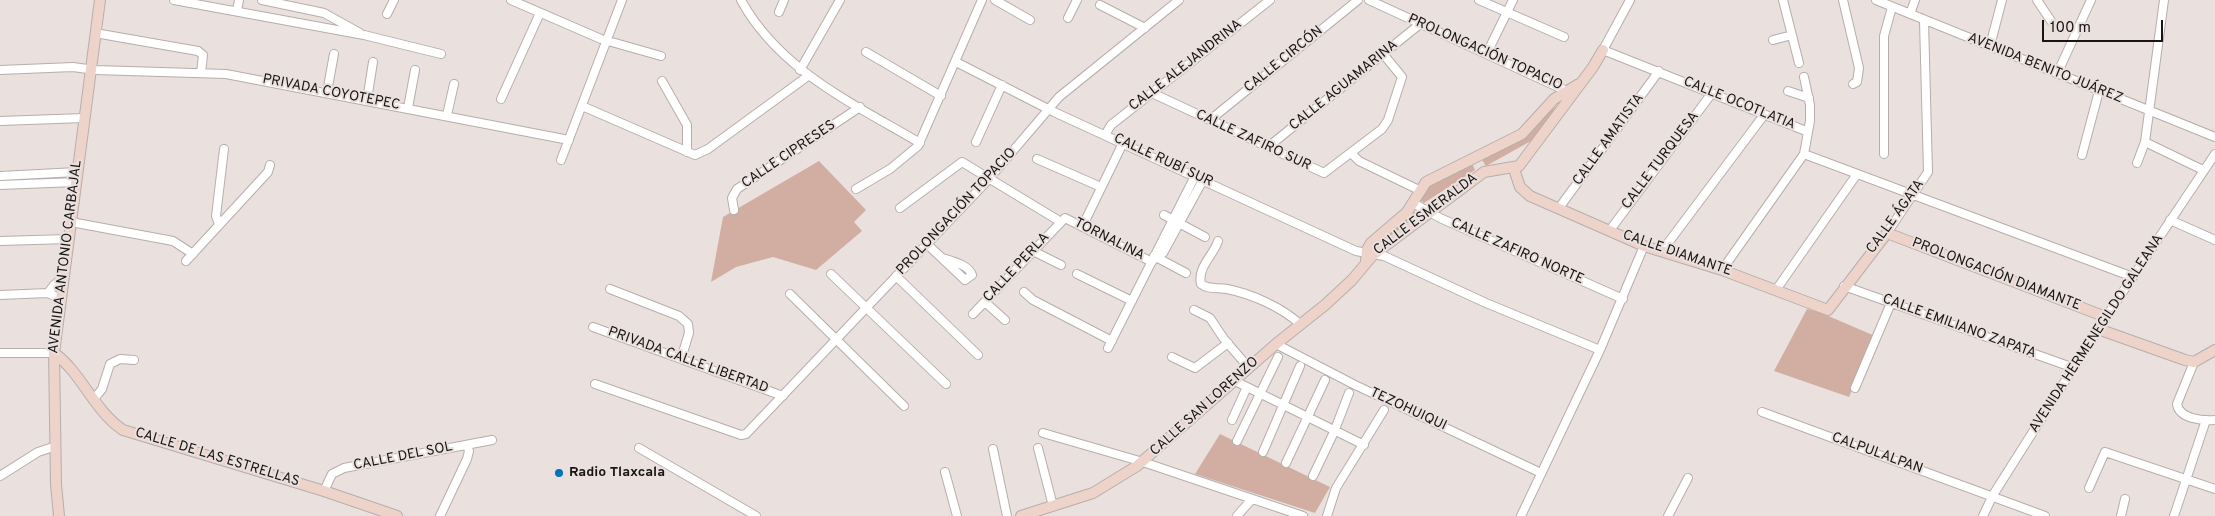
<!DOCTYPE html>
<meta charset="utf-8">
<style>
body{margin:0}
#map{position:relative;width:2215px;height:516px;overflow:hidden;background:#eae1df;font-family:Overpass,sans-serif}
canvas{display:block}
.scale{position:absolute;left:2042px;top:20px;width:121px;height:22px;box-sizing:border-box;border:2px solid #181514;border-top:0;padding-left:6px;font-size:15px;line-height:18px;white-space:nowrap;color:#181514;-webkit-text-stroke:4px #eae1df;paint-order:stroke}
</style>
<div id="map">
<canvas width="2215" height="516"></canvas>
<div class="scale">100 m</div>
</div>
<script>
const ctx = document.querySelector('canvas').getContext('2d');
ctx.lineJoin = 'round';
function paint(path, color) {
  ctx.fillStyle = color;
  ctx.fill(path, 'evenodd');
}
function trace(path, color, width, dash) {
  ctx.strokeStyle = color;
  ctx.lineWidth = width;
  ctx.lineCap = dash ? 'butt' : 'round';
  ctx.setLineDash(dash || []);
  ctx.stroke(path);
}
function drawText(font, color, halo, rows, align = 'center') {
  ctx.font = font + ' Overpass,sans-serif';
  ctx.lineWidth = 4;
  ctx.setLineDash([]);
  ctx.textBaseline = 'middle';
  ctx.strokeStyle = halo;
  ctx.fillStyle = color;
  for (const [text, x, y, turn = 0] of rows) {
    ctx.save();
    ctx.translate(x, y);
    ctx.rotate((+turn || 0) * Math.PI / 180);
    ctx.textAlign = isNaN(turn) ? turn : align;
    if (halo) ctx.strokeText(text, 0, 0);
    ctx.fillText(text, 0, 0);
    ctx.restore();
  }
}
paint(new Path2D(`
 M 1559,104 L 1531,141 L 1486,166 L 1480,157 L 1527,130 Z
 M 819,161 L 866,210 L 854,222 L 862,231 L 816,270 L 773,257 L 736,267 L 711,282 L 723,217 Z
 M 1471,161 L 1475,170 L 1424,203 L 1417,198 L 1421,189 Z
 M 1409,209 L 1417,213 L 1374,250 L 1369,242 Z
 M 1807,309 L 1819,312 L 1875,336 L 1849,397 L 1774,371 Z
 M 1220,434 L 1330,487 L 1315,513 L 1195,474 Z`), '#d1ada2');
const street = new Path2D(`
 M 174,0 L 364,35 L 441,54
 M 262,0 L 324,13 L 360,33
 M 511,0 L 601,39 L 661,56
 M 741,0 C 779,70 854,104 920,143
 M 995,0 L 1030,20
 M 1369,0 L 1571,93
 M 1479,0 L 1564,37
 M 1630,0 L 1603,50 L 1806,131
 M 1783,0 L 1799,63
 M 1843,0 L 1859,68 L 1857,82 L 1853,84
 M 1876,0 L 2215,137
 M 2037,0 L 2051,21
 M 1100,5 L 1145,28
 M 237,11 L 239,0
 M 779,12 L 784,0
 M 387,14 L 394,0
 M 1910,14 L 1915,0
 M 1068,18 L 1077,0
 M 95,33 L 198,51 L 203,55 L 201,73
 M 1773,40 L 1792,35
 M 1990,46 L 2002,0
 M 866,52 L 941,96
 M 1487,53 L 1513,0
 M 956,62 L 1054,112 L 1356,251 L 1384,256 L 1486,303 L 1600,350
 M 0,70 L 73,67 L 95,70 L 226,74 L 569,140
 M 800,70 L 840,0
 M 2057,74 L 2091,0
 M 662,81 L 687,125 L 687,152
 M 1788,91 L 1809,98
 M 327,92 L 334,54
 M 1152,93 L 1324,173 L 1382,129 L 1388,120 L 1402,77 L 1384,55
 M 501,99 L 540,13
 M 367,100 L 373,62
 M 582,106 L 695,155 L 708,149 L 808,76
 M 408,108 L 415,70
 M 447,115 L 454,84
 M 1210,120 L 1358,0
 M 0,121 L 84,118
 M 1105,135 L 1111,125 L 1270,0
 M 976,142 L 1002,85
 M 2145,142 L 2203,170
 M 1268,147 L 1420,24
 M 1351,153 L 1359,161 L 1419,190
 M 1804,154 L 2133,277
 M 1884,154 L 1884,36 L 1892,7
 M 2082,155 L 2099,91
 M 1037,159 L 1101,187
 M 561,160 L 622,0
 M 2137,163 L 2145,142 L 2164,0
 M 0,176 L 77,172
 M 0,185 L 76,182
 M 856,189 L 890,169 L 918,146 L 982,0
 M 1413,203 L 1440,218 L 1623,299
 M 900,208 L 962,162 L 1061,222
 M 1559,208 L 1659,71
 M 734,210 L 732,198 L 737,189 L 860,107
 M 1164,215 L 1205,237
 M 1086,219 L 1123,143
 M 2170,220 L 2215,240
 M 71,222 L 173,241 L 193,254
 M 219,224 L 216,216 L 224,149
 M 1610,230 L 1712,93
 M 1887,233 L 1928,172 L 1924,21
 M 0,241 L 68,239
 M 1218,241 C 1214,255 1197,267 1201,284 C 1209,290 1217,287 1227,289 C 1252,294 1281,307 1300,324
 M 927,244 L 965,280 L 972,275 C 969,265 952,261 942,258
 M 1033,251 L 1061,265
 M 1662,251 L 1764,115
 M 1154,256 L 1186,273
 M 1153,260 L 1163,253 L 1203,180
 M 186,261 L 268,172 L 270,165
 M 1722,270 L 1804,154 L 1810,121 L 1810,105 L 1804,77
 M 831,274 L 946,384
 M 1077,274 L 1132,301
 M 896,276 L 978,355
 M 1844,286 L 2074,368
 M 610,289 L 679,316 L 688,324 L 689,333 L 681,359
 M 1776,290 L 1857,174
 M 1024,292 L 1033,300 L 1112,341
 M 48,293 L 54,285 L 63,278
 M 790,294 L 904,406
 M 0,295 L 48,293 L 61,299
 M 985,302 L 1005,320
 M 1194,310 L 1210,318 L 1224,339 L 1249,368
 M 973,314 L 1065,218 L 1152,262
 M 2106,317 L 2215,154
 M 593,327 L 783,396
 M 1276,344 L 1353,384 L 1541,473
 M 1108,348 L 1195,176
 M 0,353 L 54,353
 M 1172,357 L 1195,368 L 1228,343
 M 2194,362 L 2177,404 C 2179,419 2203,421 2215,420
 M 1235,381 L 1364,445
 M 595,384 L 741,435 L 746,434 L 988,180 L 1059,97 L 1179,0
 M 1855,388 L 1891,303
 M 93,400 L 102,389 L 110,364 L 120,359 L 134,360
 M 1762,412 L 2045,516
 M 1232,420 L 1247,387
 M 1043,433 L 1143,462 L 1303,516
 M 1237,441 L 1278,357
 M 639,448 L 756,516
 M 1038,448 L 1053,506
 M 993,449 L 1007,516
 M 1263,452 L 1300,366
 M 1286,463 L 1325,380
 M 945,472 L 957,516
 M 0,476 L 38,452 L 56,446
 M 1313,476 L 1334,432 L 1349,393
 M 2089,488 L 2105,452 L 2215,489
 M 324,491 L 332,474 L 344,468 L 492,440
 M 440,516 L 467,459 L 469,451 L 467,445
 M 1237,516 L 1252,499
 M 1327,516 L 1336,488 L 1384,410
 M 1521,516 L 1600,350 L 1644,246
 M 1668,516 L 1688,478
 M 1983,516 L 1993,495 L 2098,329
 M 2121,516 L 2125,499
 M 2174,516 L 2206,420`);
const secondary = new Path2D(`
 M 1514,169 L 1520,187 L 1530,196 L 1644,246 L 1722,270 L 1828,310 L 1887,233 L 2106,317 L 2098,329 L 2185,360 L 2194,362 L 2215,350
 M 1366,261 L 1367,250 L 1371,243 L 1407,212 L 1426,182 L 1522,134 L 1554,99 L 1579,84
 M 54,353 C 82,373 94,411 123,430 L 324,491 L 397,516
 M 59,516 L 56,484 L 54,353 L 100,0
 M 1021,516 L 1093,493 L 1137,466 L 1276,344 L 1325,305 L 1352,280 L 1373,255 L 1484,172 L 1519,166 L 1593,67 L 1603,50`);
trace(street, '#b6aeab', 10);
trace(secondary, '#b6aeab', 12);
trace(street, '#fff', 8);
trace(secondary, '#eed3cb', 10);
for (const [x, y, r, color] of [
 [559,473,5,"#0071bb"]
]) {
  const dot = new Path2D();
  dot.arc(x, y, r, 0, 2 * Math.PI);
  ctx.fillStyle = color;
  ctx.fill(dot);
  trace(dot, '#eae1df', 2);
}
drawText('14px', '#181514', '#eae1df', [
 ["PROLONGACIÓN TOPACIO",1485,53,24],
 ["CALLE CIRCÓN",1284,60,-39],
 ["CALLE ALEJANDRINA",1186,66,-38],
 ["AVENIDA BENITO JUÁREZ",2045,69,22],
 ["CALLE AGUAMARINA",1344,86,-39],
 ["PRIVADA COYOTEPEC",331,93,11],
 ["CALLE OCOTLATIA",1739,104,22],
 ["CALLE AMATISTA",1609,140,-54],
 ["CALLE ZAFIRO SUR",1253,141,25],
 ["CALLE CIPRESES",789,155,-34],
 ["CALLE RUBÍ SUR",1163,161,25],
 ["CALLE TURQUESA",1661,161,-53],
 ["PROLONGACIÓN TOPACIO",957,212,-47],
 ["CALLE ESMERALDA",1426,215,-37],
 ["CALLE ÁGATA",1896,217,-54],
 ["TORNALINA",1109,240,27],
 ["CALLE ZAFIRO NORTE",1517,252,24],
 ["CALLE DIAMANTE",1677,254,19],
 ["AVENIDA ANTONIO CARBAJAL",66,257,-83],
 ["CALLE PERLA",1017,268,-47],
 ["PROLONGACIÓN DIAMANTE",1996,275,21],
 ["CALLE EMILIANO ZAPATA",1959,327,20],
 ["AVENIDA HERMENEGILDO GALEANA",2097,334,-57],
 ["PRIVADA CALLE LIBERTAD",688,361,20],
 ["CALLE SAN LORENZO",1205,407,-42],
 ["TEZOHUIQUI",1408,410,25],
 ["CALPULALPAN",1877,454,20],
 ["CALLE DEL SOL",403,457,-11],
 ["CALLE DE LAS ESTRELLAS",217,458,17]
]);
drawText('bold 14px', '#181514', '#eae1df', [
 ["Radio Tlaxcala",569,473]
], 'left');
</script>
